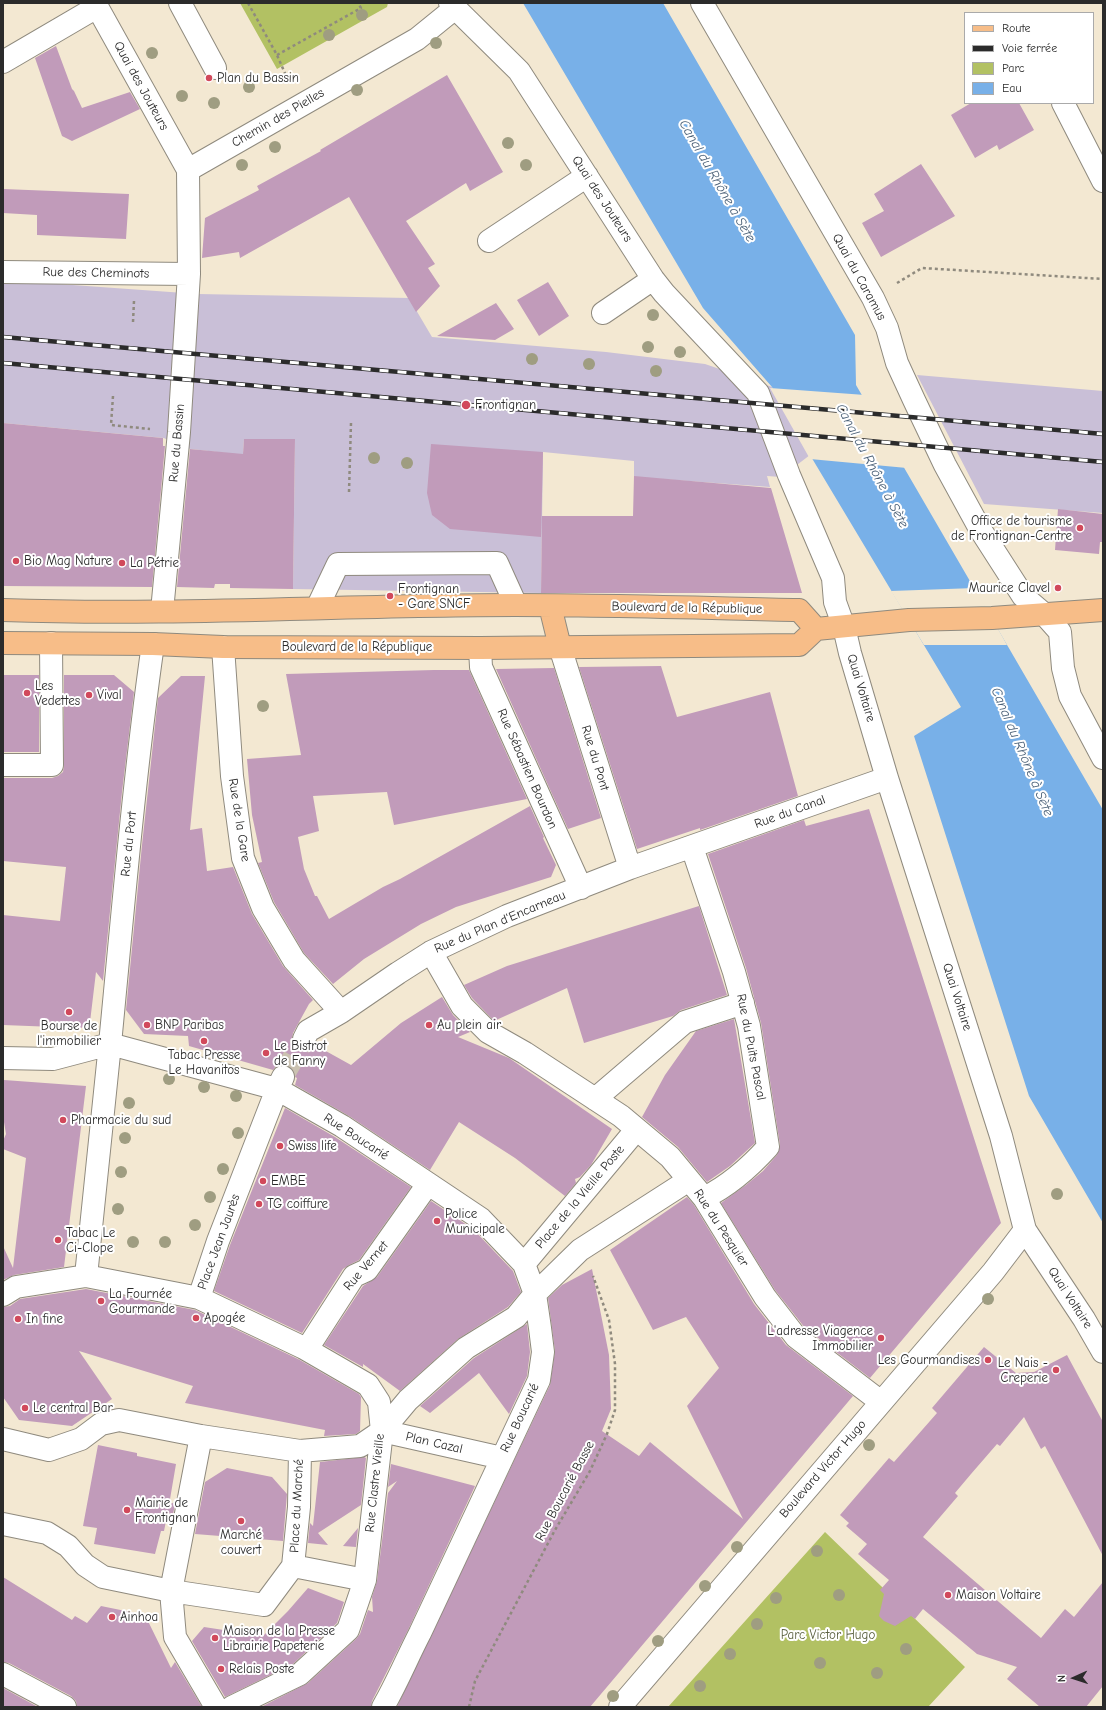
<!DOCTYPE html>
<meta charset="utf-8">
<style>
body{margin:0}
#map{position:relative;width:1106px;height:1710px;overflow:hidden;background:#f3e8d2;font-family:"Comic Neue",sans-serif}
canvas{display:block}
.frame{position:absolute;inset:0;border:4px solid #2b2b2b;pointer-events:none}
.legend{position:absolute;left:964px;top:12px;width:130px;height:92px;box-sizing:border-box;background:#fff;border:1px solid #aaa;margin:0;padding:5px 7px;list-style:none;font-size:12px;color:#2b2b2b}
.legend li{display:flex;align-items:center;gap:8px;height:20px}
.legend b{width:20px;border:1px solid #aaa}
.north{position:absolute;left:1054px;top:1658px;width:40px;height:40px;-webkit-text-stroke:3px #fff;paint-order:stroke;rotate:267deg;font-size:11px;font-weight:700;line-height:16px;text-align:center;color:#2b2b2b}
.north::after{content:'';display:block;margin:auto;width:14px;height:18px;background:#2b2b2b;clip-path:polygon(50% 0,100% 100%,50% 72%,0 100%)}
</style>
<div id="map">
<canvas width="1106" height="1710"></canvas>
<div class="frame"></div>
<ul class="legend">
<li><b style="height:5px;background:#f7bd88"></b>Route</li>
<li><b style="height:5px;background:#2b2b2b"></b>Voie ferrée</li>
<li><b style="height:11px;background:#b2c163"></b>Parc</li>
<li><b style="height:11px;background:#78b0e8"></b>Eau</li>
</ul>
<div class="north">N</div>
</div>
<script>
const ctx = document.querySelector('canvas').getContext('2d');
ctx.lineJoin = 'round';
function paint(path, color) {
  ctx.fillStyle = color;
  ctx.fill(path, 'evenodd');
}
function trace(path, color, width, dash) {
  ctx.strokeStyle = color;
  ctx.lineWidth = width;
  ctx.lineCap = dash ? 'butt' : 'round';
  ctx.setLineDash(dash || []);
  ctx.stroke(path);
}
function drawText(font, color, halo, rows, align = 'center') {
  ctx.font = font + ' "Comic Neue",sans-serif';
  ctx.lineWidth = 4;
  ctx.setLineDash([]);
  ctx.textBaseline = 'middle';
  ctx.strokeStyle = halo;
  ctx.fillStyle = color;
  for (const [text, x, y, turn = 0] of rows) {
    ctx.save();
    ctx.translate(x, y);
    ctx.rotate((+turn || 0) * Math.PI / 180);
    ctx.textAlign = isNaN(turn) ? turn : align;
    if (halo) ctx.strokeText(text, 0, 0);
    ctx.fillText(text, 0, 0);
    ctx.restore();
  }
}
paint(new Path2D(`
 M 3,280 L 198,294 L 409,298 L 432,337 L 606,352 L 705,364 L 772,387 L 810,455 L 781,477 L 767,476 L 770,487 L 634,477 L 634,461 L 543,452 L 541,593 L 293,589 L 295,439 L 244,439 L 243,455 L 183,448 L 164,438 L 3,423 Z
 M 917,375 L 1103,391 L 1103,513 L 984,504 Z`), '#c9bfd7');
paint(new Path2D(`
 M 240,3 L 388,3 L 387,7 L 378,12 L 277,69 Z
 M 825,1532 L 965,1667 L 928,1707 L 668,1707 Z`), '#b2c163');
paint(new Path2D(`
 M 523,3 L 663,3 L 855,335 L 856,385 L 1103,810 L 1103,1223 L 1029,1096 L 914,736 L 961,707 L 810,455 L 772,387 L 703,308 Z`), '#78b0e8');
paint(new Path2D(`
 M 770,388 L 865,395 L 907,468 L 810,459 Z
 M 975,588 L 1007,645 L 924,645 L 891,591 Z`), '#f3e8d2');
paint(new Path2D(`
 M 56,46 L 72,89 L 74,91 L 82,108 L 130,92 L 140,109 L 72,141 L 62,136 L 35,58 Z
 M 447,75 L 503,172 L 470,191 L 466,183 L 406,221 L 435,264 L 428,268 L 440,286 L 416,312 L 349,197 L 240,258 L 239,252 L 202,258 L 205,218 L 259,190 L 257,186 L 321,151 L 320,150 Z
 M 971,103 L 1019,103 L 1034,130 L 999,150 L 997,145 L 975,158 L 951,115 Z
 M 921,164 L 955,216 L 881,257 L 862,223 L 884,211 L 874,194 Z
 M 3,189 L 129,194 L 126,239 L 37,235 L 37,215 L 3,213 Z
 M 548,282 L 569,316 L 539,336 L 517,300 Z
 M 496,303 L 514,329 L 495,340 L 437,336 Z
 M 3,423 L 163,438 L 163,446 L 165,446 L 152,587 L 3,586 Z
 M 244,439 L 295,439 L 293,589 L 230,588 L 230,584 L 215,584 L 214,588 L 177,587 L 190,449 L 243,454 Z
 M 431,444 L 543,452 L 541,537 L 450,529 L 432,515 L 427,493 Z
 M 634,476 L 771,488 L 802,593 L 541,593 L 542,516 L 633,516 Z
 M 1058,509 L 1103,514 L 1103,542 L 1100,542 L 1099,554 L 1055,550 Z
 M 661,666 L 677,717 L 770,692 L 798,796 L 700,830 L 700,828 L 637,849 L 579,667 Z
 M 554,668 L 601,818 L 568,829 L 552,794 L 555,793 L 552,794 L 496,669 Z
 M 434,670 L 469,670 L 527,799 L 394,825 L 387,792 L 313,796 L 319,831 L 298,837 L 304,869 L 315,896 L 317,896 L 329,919 L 383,887 L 400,879 L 530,806 L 544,837 L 543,838 L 556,865 L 551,877 L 456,907 L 421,924 L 364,959 L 333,984 L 304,953 L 274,902 L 258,863 L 262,862 L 252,815 L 247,759 L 301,755 L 286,674 Z
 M 3,675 L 39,675 L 39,752 L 3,752 Z
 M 64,675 L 114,675 L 134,692 L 122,792 L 103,981 L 96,972 L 90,1022 L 81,1028 L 3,1025 L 3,915 L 60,921 L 66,867 L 3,861 L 3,778 L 52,778 L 58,776 L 63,772 L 64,765 Z
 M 181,676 L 205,676 L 190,830 L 202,828 L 207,871 L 233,867 L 252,914 L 283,966 L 313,1000 L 309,1004 L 293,1033 L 292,1040 L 294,1046 L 299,1050 L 304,1051 L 311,1050 L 315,1045 L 351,1065 L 401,1023 L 442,997 L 453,1015 L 470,1032 L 458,1037 L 509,1058 L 612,1129 L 591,1165 L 580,1177 L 575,1179 L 576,1183 L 565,1196 L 515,1158 L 459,1122 L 430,1170 L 349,1116 L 295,1085 L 297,1078 L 295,1077 L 294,1070 L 289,1066 L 282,1065 L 276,1066 L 273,1070 L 189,1046 L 188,1036 L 144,1034 L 126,1010 L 142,845 L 158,698 Z
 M 869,809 L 1001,1223 L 870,1378 L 805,1328 L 775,1290 L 721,1203 L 746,1185 L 763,1171 L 777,1155 L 780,1145 L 761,1023 L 746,968 L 708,854 L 804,820 L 806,826 Z
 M 699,906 L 727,995 L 681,1010 L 673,1016 L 584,1043 L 567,988 L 494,1021 L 472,998 L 464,985 L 507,966 Z
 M 734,1019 L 755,1143 L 730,1166 L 707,1182 L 678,1147 L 642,1117 L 665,1075 L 696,1031 Z
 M 4,1080 L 86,1086 L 64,1267 L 14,1275 L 3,1280 L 3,1246 L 13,1268 L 26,1158 L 3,1149 L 3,1141 L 6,1134 L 3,1116 Z
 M 285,1108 L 335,1137 L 411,1187 L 359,1260 L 349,1265 L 343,1269 L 302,1333 L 214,1291 L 230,1245 Z
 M 687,1197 L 694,1205 L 754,1304 L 786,1345 L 853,1396 L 590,1707 L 397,1707 L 550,1385 L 555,1351 L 548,1298 L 562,1285 L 592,1269 L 609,1355 L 611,1409 L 602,1431 L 639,1456 L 650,1442 L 743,1519 L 687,1406 L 719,1368 L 686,1317 L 653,1330 L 610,1250 Z
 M 431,1201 L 473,1229 L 513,1271 L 521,1292 L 508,1307 L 458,1339 L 400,1391 L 363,1364 L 363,1367 L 324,1345 L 363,1286 L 377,1277 Z
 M 86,1289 L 195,1310 L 298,1359 L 359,1394 L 361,1397 L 360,1431 L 356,1434 L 324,1436 L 325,1430 L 185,1403 L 193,1386 L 79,1351 L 112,1399 L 72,1426 L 19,1420 L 3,1397 L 3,1307 L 10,1306 L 20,1299 Z
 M 527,1324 L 530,1352 L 527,1376 L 509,1414 L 479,1373 L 430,1413 L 420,1406 L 474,1358 Z
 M 984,1347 L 1016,1373 L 1034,1372 L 1067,1355 L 1103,1422 L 1103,1556 L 1045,1446 L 1041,1449 L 1024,1417 L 1000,1446 L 997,1444 L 971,1474 L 955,1493 L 958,1496 L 923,1537 L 1041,1638 L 1065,1609 L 1074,1617 L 1103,1582 L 1103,1686 L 1086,1707 L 1040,1707 L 1007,1679 L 1017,1667 L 977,1654 L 923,1609 L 915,1619 L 911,1616 L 895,1626 L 884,1621 L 879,1616 L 884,1594 L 880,1590 L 889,1580 L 858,1554 L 867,1544 L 846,1526 L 849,1523 L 840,1515 L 889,1458 L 894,1462 L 937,1413 L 932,1408 Z
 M 98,1445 L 137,1453 L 137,1456 L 176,1464 L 169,1505 L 176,1501 L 172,1518 L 168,1511 L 164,1531 L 161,1531 L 155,1554 L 94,1544 L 97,1528 L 83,1526 Z
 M 364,1457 L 366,1458 L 361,1505 L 318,1533 L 328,1545 L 308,1543 L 310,1523 L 313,1526 L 320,1462 Z
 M 391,1464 L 475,1486 L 409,1628 L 372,1701 L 371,1707 L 261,1707 L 308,1683 L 356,1639 L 360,1634 L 368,1610 L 373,1612 L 372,1597 L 377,1581 L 388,1493 L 397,1481 L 388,1487 Z
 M 227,1468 L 272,1477 L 287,1494 L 283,1541 L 195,1534 L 205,1482 Z
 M 358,1528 L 356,1547 L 343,1546 Z
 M 3,1577 L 72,1620 L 75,1616 L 87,1623 L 101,1606 L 145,1615 L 171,1668 L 175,1662 L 202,1707 L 77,1707 L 76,1701 L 71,1696 L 9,1663 L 3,1662 Z
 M 308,1588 L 344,1602 L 337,1623 L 293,1664 L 225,1697 L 192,1641 L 204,1627 L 263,1636 L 288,1611 Z
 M 3,1688 L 38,1707 L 3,1707 Z`), '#c19bba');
trace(new Path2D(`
 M 283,1076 L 304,1039`), '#cbc2b1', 22, [22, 11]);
const minor = new Path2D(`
 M 95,3 L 188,170
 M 180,3 L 215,68
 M 450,3 L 519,71 L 653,279 L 664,293 L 758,393 L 789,475 L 833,578 L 835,602 L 844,627 L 850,653 L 887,778 L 1001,1136 L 1025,1230 L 1084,1319 L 1103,1352
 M 702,3 L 873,298 L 887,328 L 897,363 L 914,400 L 945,465 L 980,529 L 1023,596 L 1044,614 L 1060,632 L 1063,668 L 1070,696 L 1103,758
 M 3,62 L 97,7
 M 1063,103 L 1103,181
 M 489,241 L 587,176
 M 3,272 L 189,274
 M 603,313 L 653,279
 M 317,608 L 338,564 L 497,563 L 516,605
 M 162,611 L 179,432 L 189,274 L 188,170 L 417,39 L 454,9
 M 223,647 L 232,776 L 243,858 L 263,908 L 294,960 L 341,1012
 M 560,647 L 630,868
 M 480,648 L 481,667 L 581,888
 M 3,765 L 52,765 L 51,643
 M 692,847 L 734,972 L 749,1026 L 768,1147 C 750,1167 728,1186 704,1198
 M 431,952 L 462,1006 L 488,1032 L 525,1053 L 621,1116 L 670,1157 L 704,1198 L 765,1297 L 796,1337 L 881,1402
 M 304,1039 L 308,1031 L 341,1012 L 398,973 L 431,952 L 507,916 L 630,868 L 887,778
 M 3,1058 L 53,1059 L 110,1044 L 277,1089 L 218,1241 L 199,1298 L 86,1276 C 94,1198 102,1121 110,1044 C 123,910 134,777 153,644
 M 283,1077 L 277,1089 L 342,1126 L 481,1219 L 524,1264 L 535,1294 L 540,1328 L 543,1352 L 539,1380 L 420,1633 C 407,1658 397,1683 383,1707
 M 595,1099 L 685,1022 L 743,1003
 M 524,1264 L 636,1130
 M 3,1295 L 16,1287 L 86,1276
 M 199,1298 L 304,1348 L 368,1385 L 379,1402 L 382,1431 L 365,1580 L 348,1630 L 300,1674 L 232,1707
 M 307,1349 L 354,1276 L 367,1270 L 428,1184
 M 382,1431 L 502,1458
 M 3,1439 L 49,1450 L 81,1439 L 101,1424 L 119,1420 L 201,1436 L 300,1451 L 360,1446 L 382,1431 L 408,1400 L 466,1348 L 516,1317 L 535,1294 L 580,1250 L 689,1180
 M 3,1524 L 47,1533 L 68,1546 L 85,1565 L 103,1577 L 171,1591 L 201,1436
 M 293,1566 L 365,1580
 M 3,1674 L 65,1707
 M 216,1707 L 175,1637 L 171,1591 L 264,1605 L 293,1566 L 299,1507 L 300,1451
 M 620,1707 L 993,1272 L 1025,1230`);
const major = new Path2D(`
 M 550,606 L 560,647
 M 3,610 C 174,616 345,605 515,605 C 610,605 705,608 799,610 L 816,629
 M 3,643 L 153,644 L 223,647 L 480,648 L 799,645 L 816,629 L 909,620 L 992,618 L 1103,610`);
trace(minor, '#8f8a7e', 24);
trace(major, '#8f8a7e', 24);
trace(new Path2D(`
 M 248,3 L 277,55 L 288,80
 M 277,55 L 361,8 L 358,3
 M 897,283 L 922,268 L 1103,279
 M 133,322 L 134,301
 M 113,396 L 111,425 L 150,429
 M 349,492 L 351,423
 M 469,1707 L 475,1681 L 555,1530 L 590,1471 L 607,1434 L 615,1410 L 615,1364 L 609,1320 L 593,1276`), '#8f8a7e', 2.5, [3, 3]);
trace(minor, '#fff', 22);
trace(major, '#f7bd88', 22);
const rail = new Path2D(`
 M 3,337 L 1103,434
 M 3,363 L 1103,462`);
trace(rail, '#2b2b2b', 4.5);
trace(rail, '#fff', 3, [9]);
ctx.fillStyle = '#9f9d81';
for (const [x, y] of [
 [362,15],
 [329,35],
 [436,43],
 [152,53],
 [249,87],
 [357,90],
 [182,96],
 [214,103],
 [508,143],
 [275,147],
 [242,165],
 [526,165],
 [653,315],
 [648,347],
 [680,352],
 [532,359],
 [589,364],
 [656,371],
 [374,458],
 [407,463],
 [263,706],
 [169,1079],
 [204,1087],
 [236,1096],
 [129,1103],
 [238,1133],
 [125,1138],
 [223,1169],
 [121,1172],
 [1057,1194],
 [210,1197],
 [118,1209],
 [195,1225],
 [133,1242],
 [165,1242],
 [988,1299],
 [869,1445],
 [737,1547],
 [817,1551],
 [705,1586],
 [839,1595],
 [776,1598],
 [757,1624],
 [658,1641],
 [906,1649],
 [730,1654],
 [820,1663],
 [877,1673],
 [700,1686],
 [613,1696]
]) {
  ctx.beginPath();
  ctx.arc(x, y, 6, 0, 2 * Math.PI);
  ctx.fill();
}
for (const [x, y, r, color] of [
 [209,78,4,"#d1495b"],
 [466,405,5,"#d1495b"],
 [1080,528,4,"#d1495b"],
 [16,561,4,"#d1495b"],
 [122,563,4,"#d1495b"],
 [1058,588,4,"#d1495b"],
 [390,596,4,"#d1495b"],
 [27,693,4,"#d1495b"],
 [89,695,4,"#d1495b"],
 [69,1012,4,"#d1495b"],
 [147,1025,4,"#d1495b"],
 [429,1025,4,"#d1495b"],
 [204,1041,4,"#d1495b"],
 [266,1053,4,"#d1495b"],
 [63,1120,4,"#d1495b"],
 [280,1146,4,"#d1495b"],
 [263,1181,4,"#d1495b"],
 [259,1204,4,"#d1495b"],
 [437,1221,4,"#d1495b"],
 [58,1240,4,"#d1495b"],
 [101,1301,4,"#d1495b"],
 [196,1318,4,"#d1495b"],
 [18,1319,4,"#d1495b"],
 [881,1338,4,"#d1495b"],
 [988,1360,4,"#d1495b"],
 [1056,1370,4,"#d1495b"],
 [25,1408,4,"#d1495b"],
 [127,1510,4,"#d1495b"],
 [241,1521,4,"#d1495b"],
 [948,1595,4,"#d1495b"],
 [112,1617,4,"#d1495b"],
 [215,1638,4,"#d1495b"],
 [221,1669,4,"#d1495b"]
]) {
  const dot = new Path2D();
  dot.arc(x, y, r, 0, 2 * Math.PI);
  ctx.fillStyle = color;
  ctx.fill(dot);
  trace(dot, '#fff', 1.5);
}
drawText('13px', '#2b2b2b', '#fff', [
 ["Plan du Bassin",217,78],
 ["Frontignan",475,405],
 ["Office de tourisme",1072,521,"right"],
 ["de Frontignan-Centre",1072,536,"right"],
 ["Bio Mag Nature",24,561],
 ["La Pétrie",130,563],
 ["Maurice Clavel",1050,588,"right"],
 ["Frontignan",398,589],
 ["- Gare SNCF",398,604],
 ["Les",35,686],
 ["Vedettes",35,701],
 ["Vival",97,695],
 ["BNP Paribas",155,1025],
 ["Au plein air",437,1025],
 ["Bourse de",69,1026,"center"],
 ["l'immobilier",69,1041,"center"],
 ["Le Bistrot",274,1046],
 ["de Fanny",274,1061],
 ["Tabac Presse",204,1055,"center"],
 ["Le Havanitos",204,1070,"center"],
 ["Pharmacie du sud",71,1120],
 ["Swiss life",288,1146],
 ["EMBE",271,1181],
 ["TG coiffure",267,1204],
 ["Police",445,1214],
 ["Municipale",445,1229],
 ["Tabac Le",66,1233],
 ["Ci-Clope",66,1248],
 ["La Fournée",109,1294],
 ["Gourmande",109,1309],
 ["Apogée",204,1318],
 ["In fine",26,1319],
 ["L'adresse Viagence",873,1331,"right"],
 ["Immobilier",873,1346,"right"],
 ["Les Gourmandises",980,1360,"right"],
 ["Le Nais -",1048,1363,"right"],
 ["Creperie",1048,1378,"right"],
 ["Le central Bar",33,1408],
 ["Mairie de",135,1503],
 ["Frontignan",135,1518],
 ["Marché",241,1535,"center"],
 ["couvert",241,1550,"center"],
 ["Maison Voltaire",956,1595],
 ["Ainhoa",120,1617],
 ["Maison de la Presse",223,1631],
 ["Librairie Papeterie",223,1646],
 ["Relais Poste",229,1669]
], 'left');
drawText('13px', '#2b2b2b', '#fff', [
 ["Quai des Jouteurs",141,86,61],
 ["Chemin des Pielles",278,118,-30],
 ["Quai des Jouteurs",602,199,57],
 ["Rue des Cheminots",96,273,1],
 ["Quai du Caramus",859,277,61],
 ["Rue du Bassin",177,443,-85],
 ["Boulevard de la République",687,608,1],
 ["Boulevard de la République",357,647],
 ["Quai Voltaire",861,688,73],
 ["Rue du Pont",595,758,73],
 ["Rue Sébastien Bourdon",527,769,66],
 ["Rue du Canal",790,812,-20],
 ["Rue de la Gare",239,820,81],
 ["Rue du Port",129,844,-84],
 ["Rue du Plan d'Encarneau",500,922,-23],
 ["Quai Voltaire",957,997,72],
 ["Rue du Puits Pascal",751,1047,79],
 ["Rue Boucarié",356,1137,33],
 ["Place de la Vieille Poste",580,1197,-50],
 ["Rue du Pesquier",721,1228,57],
 ["Place Jean Jaurès",219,1242,-70],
 ["Rue Vernet",366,1266,-49],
 ["Quai Voltaire",1070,1298,57],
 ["Rue Boucarié",520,1418,-65],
 ["Plan Cazal",434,1443,13],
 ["Boulevard Victor Hugo",823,1469,-49],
 ["Rue Clastre Vieille",375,1483,-84],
 ["Rue Boucarié Basse",565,1491,-62],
 ["Place du Marché",297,1506,-87]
]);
drawText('13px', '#5a603f', '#fff', [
 ["Parc Victor Hugo",828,1635]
]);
drawText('italic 14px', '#4a6077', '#fff', [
 ["Canal du Rhône à Sète",717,181,60],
 ["Canal du Rhône à Sète",872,466,62],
 ["Canal du Rhône à Sète",1022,752,67]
]);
</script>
